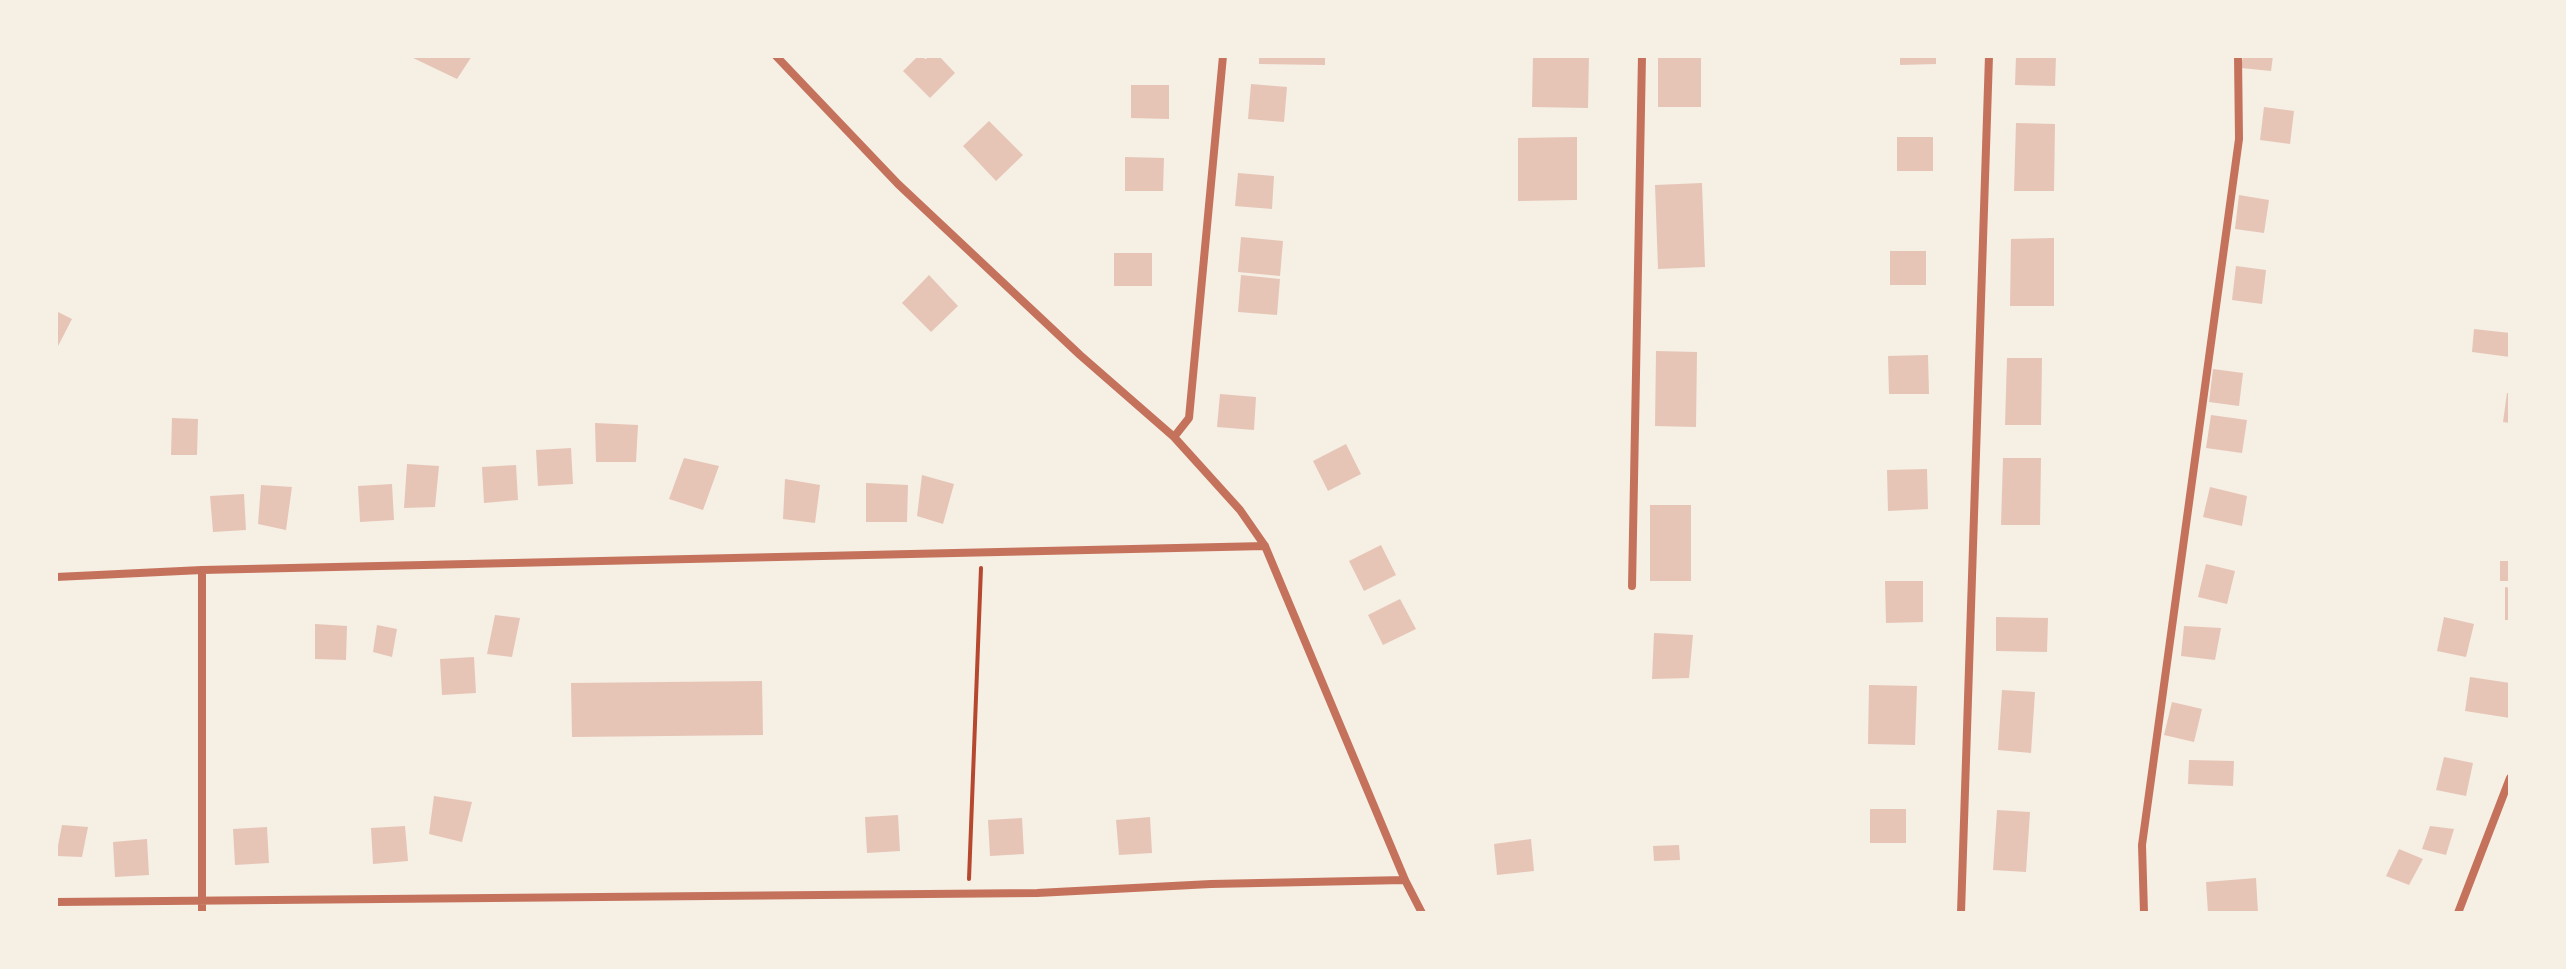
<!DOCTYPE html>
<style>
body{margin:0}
#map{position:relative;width:2566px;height:969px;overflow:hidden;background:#f6efe4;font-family:Overpass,sans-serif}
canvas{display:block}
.frame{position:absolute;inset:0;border:58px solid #f6efe4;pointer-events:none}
</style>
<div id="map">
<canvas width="2566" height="969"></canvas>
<div class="frame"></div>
</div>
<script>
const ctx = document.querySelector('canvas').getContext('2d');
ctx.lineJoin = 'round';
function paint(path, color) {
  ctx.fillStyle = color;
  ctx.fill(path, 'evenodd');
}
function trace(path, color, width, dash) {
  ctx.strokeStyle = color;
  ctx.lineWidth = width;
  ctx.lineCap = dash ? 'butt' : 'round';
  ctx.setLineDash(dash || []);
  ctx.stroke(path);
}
paint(new Path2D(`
 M 409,56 L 472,56 L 457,79 Z
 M 918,56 L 926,59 L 929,56 L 939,56 L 955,73 L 930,98 L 903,71 Z
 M 1259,56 L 1325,56 L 1325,65 L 1259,64 Z
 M 1533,56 L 1589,56 L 1588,108 L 1532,107 Z
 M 1658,56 L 1701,56 L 1701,107 L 1658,107 Z
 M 1900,56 L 1936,56 L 1936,64 L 1900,65 Z
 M 2016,56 L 2056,56 L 2055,86 L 2015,85 Z
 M 2243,56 L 2273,56 L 2271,71 L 2241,68 Z
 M 1251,84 L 1287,87 L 1284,122 L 1248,119 Z
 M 1131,85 L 1169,85 L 1169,119 L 1131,118 Z
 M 2264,107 L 2294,111 L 2290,144 L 2260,140 Z
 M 989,121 L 1023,155 L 996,181 L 963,146 Z
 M 2016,123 L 2055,124 L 2054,191 L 2014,191 Z
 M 1577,137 L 1577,200 L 1518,201 L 1518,138 Z
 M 1897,137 L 1933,137 L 1933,171 L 1897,171 Z
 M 1125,157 L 1164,158 L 1163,191 L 1125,191 Z
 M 1238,173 L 1274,176 L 1272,209 L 1235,206 Z
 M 1702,183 L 1705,267 L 1658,269 L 1655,185 Z
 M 2239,195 L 2269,200 L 2264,233 L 2235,229 Z
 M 1241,237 L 1283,241 L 1280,276 L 1238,272 Z
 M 2054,238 L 2054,306 L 2010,306 L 2011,239 Z
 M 1890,251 L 1926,251 L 1926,285 L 1890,285 Z
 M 1114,253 L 1152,253 L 1152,286 L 1114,286 Z
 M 2236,266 L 2266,270 L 2262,304 L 2232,300 Z
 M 929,275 L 958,306 L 931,332 L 902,303 Z
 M 1241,275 L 1280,279 L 1277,315 L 1238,312 Z
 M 56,311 L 72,319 L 56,350 Z
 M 2474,329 L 2510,333 L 2510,357 L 2472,352 Z
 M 1656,351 L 1697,352 L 1696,427 L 1655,426 Z
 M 1928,355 L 1929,394 L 1889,394 L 1888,356 Z
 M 2007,358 L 2042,358 L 2041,425 L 2005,425 Z
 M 2213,369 L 2243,373 L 2239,406 L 2209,402 Z
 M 2507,393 L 2510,393 L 2510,423 L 2503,422 Z
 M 1220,394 L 1256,397 L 1254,430 L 1217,427 Z
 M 2211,415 L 2247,420 L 2242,453 L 2206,448 Z
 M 172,418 L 198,419 L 197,455 L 171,455 Z
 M 595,423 L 638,425 L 636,462 L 596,462 Z
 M 1346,444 L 1361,474 L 1328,491 L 1313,461 Z
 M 571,448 L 573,484 L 538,486 L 536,450 Z
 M 684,458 L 719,466 L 703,510 L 669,499 Z
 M 2003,458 L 2041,458 L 2040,525 L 2001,525 Z
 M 407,464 L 439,466 L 435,507 L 404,508 Z
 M 516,465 L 518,500 L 484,503 L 482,467 Z
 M 1927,469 L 1928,509 L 1888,511 L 1887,470 Z
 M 922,475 L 954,484 L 943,524 L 917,516 Z
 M 785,479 L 820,485 L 815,523 L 783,519 Z
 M 866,483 L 908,485 L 907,522 L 866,522 Z
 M 392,484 L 394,520 L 360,522 L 358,486 Z
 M 261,485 L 292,487 L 286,530 L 258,524 Z
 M 2210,487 L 2247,496 L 2242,526 L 2203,517 Z
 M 244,494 L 246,530 L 213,532 L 210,496 Z
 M 1650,505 L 1691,505 L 1691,581 L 1650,581 Z
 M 1381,545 L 1396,575 L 1364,591 L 1349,561 Z
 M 2500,561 L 2510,561 L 2510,581 L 2500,581 Z
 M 2206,564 L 2235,571 L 2227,604 L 2198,597 Z
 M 1885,581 L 1923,581 L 1923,622 L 1886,623 Z
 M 2505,587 L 2510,588 L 2510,620 L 2505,620 Z
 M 1400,599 L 1416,629 L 1383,645 L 1368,615 Z
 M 495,615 L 520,618 L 512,657 L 487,654 Z
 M 1996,617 L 2048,618 L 2047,652 L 1996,651 Z
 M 2444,617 L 2474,624 L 2466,657 L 2437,651 Z
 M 315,624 L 347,626 L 346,660 L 315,659 Z
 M 377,625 L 397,629 L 392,657 L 373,652 Z
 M 2184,626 L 2221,628 L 2215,660 L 2181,656 Z
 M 1654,633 L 1693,635 L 1689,678 L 1652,679 Z
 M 474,657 L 476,693 L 442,695 L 440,659 Z
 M 2470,677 L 2510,683 L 2510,718 L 2465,711 Z
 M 762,681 L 763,735 L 572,737 L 571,683 Z
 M 1869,685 L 1917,686 L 1915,745 L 1868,744 Z
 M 2002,690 L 2035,692 L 2031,753 L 1998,750 Z
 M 2172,702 L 2202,709 L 2194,742 L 2164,735 Z
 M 2444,757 L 2473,763 L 2466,796 L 2436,790 Z
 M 2189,760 L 2234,761 L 2233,786 L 2188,784 Z
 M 434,796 L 472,802 L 462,842 L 429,834 Z
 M 1870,809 L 1906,809 L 1906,843 L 1870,843 Z
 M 1997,810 L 2030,812 L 2026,872 L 1993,870 Z
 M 898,815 L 900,851 L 867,853 L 865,817 Z
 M 1150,817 L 1152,853 L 1119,855 L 1116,820 Z
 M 1022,818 L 1024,854 L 990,856 L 988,820 Z
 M 62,825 L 88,827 L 82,857 L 56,856 Z
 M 405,826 L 408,861 L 373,864 L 371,828 Z
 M 2430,826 L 2454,829 L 2446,855 L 2422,849 Z
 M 267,827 L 269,863 L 235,865 L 233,829 Z
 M 147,839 L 149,875 L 115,877 L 113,842 Z
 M 1531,839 L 1534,871 L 1497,875 L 1494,844 Z
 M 1679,845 L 1680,860 L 1654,861 L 1653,846 Z
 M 2399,849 L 2423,859 L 2409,885 L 2386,876 Z
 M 2256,878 L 2258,913 L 2208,913 L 2206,882 Z`), '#e6c5b7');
trace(new Path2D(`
 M 969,879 L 981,568`), '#b5482f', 4);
trace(new Path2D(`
 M 776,56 L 898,184 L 1080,355 L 1174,437
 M 1223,56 L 1189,418 L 1174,437 L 1240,510 L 1265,546 L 1405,880 L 1422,913
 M 56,577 L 202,570 L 1265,546
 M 1632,586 L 1642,56
 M 56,902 L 1037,893 L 1211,884 L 1405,880
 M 202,913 L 202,570
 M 1961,913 L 1989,56
 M 2144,913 L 2142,845 L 2239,139 L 2238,56
 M 2458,913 L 2510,778`), '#c5725c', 8);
</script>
